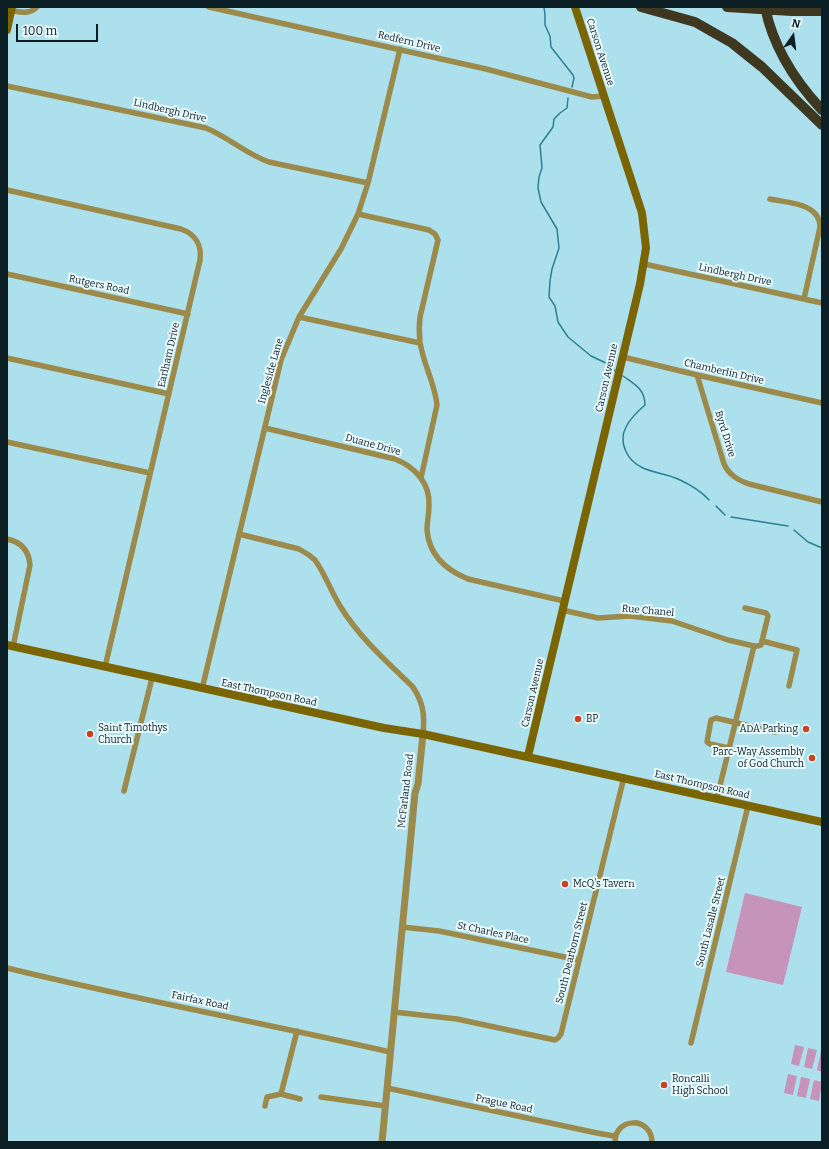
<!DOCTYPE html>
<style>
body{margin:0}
#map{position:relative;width:829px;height:1149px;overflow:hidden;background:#ace0ed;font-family:Bitter,serif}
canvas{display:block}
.frame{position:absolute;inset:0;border:8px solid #0a1e23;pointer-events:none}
.north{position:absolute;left:773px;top:16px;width:40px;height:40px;-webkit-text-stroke:3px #ebfafe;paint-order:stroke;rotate:14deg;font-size:11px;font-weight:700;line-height:16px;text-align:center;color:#0a1e23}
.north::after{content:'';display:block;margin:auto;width:14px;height:18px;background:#0a1e23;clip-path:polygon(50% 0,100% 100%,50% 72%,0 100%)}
.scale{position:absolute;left:16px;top:24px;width:82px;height:18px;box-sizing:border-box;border:2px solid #0a1e23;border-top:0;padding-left:5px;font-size:12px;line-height:14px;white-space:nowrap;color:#0a1e23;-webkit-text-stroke:3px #ebfafe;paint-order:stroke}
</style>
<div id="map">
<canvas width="829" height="1149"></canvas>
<div class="frame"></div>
<div class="north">N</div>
<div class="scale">100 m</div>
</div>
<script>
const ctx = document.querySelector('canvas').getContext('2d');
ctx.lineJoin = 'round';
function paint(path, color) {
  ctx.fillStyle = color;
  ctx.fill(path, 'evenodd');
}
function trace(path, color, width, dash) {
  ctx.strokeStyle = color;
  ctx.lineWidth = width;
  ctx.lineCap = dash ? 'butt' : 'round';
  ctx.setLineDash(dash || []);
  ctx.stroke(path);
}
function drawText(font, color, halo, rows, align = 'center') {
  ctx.font = font + ' Bitter,serif';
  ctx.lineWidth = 4;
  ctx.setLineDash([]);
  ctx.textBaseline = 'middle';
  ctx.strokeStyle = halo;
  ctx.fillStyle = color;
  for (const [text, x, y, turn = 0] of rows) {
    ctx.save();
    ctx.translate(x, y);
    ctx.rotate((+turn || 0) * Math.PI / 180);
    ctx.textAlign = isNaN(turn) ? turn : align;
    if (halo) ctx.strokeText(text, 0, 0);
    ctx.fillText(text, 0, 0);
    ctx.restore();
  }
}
paint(new Path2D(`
 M 745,893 L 802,907 L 783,985 L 726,972 Z
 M 795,1045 L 804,1047 L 799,1066 L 791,1064 Z
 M 808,1048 L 817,1050 L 812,1069 L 804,1067 Z
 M 821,1051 L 822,1051 L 822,1072 L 817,1070 Z
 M 788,1074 L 797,1076 L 793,1095 L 784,1093 Z
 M 801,1077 L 810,1079 L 806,1098 L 797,1096 Z
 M 814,1080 L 822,1082 L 819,1101 L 810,1099 Z`), '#c693bb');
trace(new Path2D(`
 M 544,7 L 545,15 L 545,25 L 550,36 L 551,47 L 573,75 L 574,78 L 572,87
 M 568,98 L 567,108 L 560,113 L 554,119 L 553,127 L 540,145 L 542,168 L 539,177 L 538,188 L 541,202 L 557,229 L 559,248 L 552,269 L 550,281 L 549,297 L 555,306 L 558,322 L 568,337 L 591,356 L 608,364 L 615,371
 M 623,376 C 634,384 645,389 645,405 C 638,411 630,419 626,427 C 618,442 627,461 643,468 C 654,473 667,474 678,479 C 689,484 701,491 709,500
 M 716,506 L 725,515
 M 731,517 L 788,526
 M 794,530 L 808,542 L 822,548`), '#2a8193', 1.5);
trace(new Path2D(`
 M 209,7 L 486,69 L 592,97 L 604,96
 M 7,10 C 17,11 29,16 37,7
 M 7,86 L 206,128 C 228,137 246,154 269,162 L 368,183
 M 7,190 L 181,229 C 195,234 202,245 200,260 L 105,667
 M 770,199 C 788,203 820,203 820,227 L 804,299
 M 358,214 L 429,230 L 435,234 L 438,240 L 420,317 C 419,325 419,333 420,342 C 423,364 435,383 437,405 L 421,478
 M 644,264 L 822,303
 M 7,274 L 188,314
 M 299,317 L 420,343
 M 623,357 L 697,375 L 822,403
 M 7,358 L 169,394
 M 697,375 L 724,464 C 729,475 738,480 749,484 L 822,502
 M 265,428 L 395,459 C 415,467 430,483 429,505 C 429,514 427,522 427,530 C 429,555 446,570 468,579 L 564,601
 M 7,442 L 150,473
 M 239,534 L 299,549 L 309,555 L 315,560 C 325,574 331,591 340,606 C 359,637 386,661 412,686 C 423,701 425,715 423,734
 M 7,539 C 21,542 29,551 30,565 L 13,647
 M 745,608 L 766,613 L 768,616 L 762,641
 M 562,610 L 598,618 L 630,616 L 672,621 L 728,640 L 754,646 L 758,646 L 761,645 L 762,641 L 797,650 L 789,686
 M 202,689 L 281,360 L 299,317 L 341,249 L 358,214 L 368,183 L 400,49
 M 729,748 L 710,744 L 707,742 L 711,720 L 716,718 L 775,732
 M 124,791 L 152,678
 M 717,798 L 754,646
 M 402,927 L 439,931 L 579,960
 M 7,968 C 134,999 263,1023 390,1052
 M 394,1012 L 457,1019 L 555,1040 L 558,1038 L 561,1034 L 624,777
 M 691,1043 L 748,806
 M 387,1088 L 597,1133 L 614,1136 L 616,1134
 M 281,1094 L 297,1031
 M 321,1097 L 385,1106
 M 265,1106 L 267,1097 L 281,1094 L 300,1099
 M 615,1142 C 615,1117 651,1116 652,1142`), '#9c8a4a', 5.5);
trace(new Path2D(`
 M 382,1142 L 415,793 L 418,784 L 423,734`), '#9c8a4a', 7);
trace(new Path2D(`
 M 7,30 L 12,7
 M 7,645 L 384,728 L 423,734 L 822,822
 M 528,756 L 640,284 L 646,248 L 642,213 L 575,7`), '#7a6502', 8);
trace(new Path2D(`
 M 641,7 L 695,22 L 732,43 L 762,67 L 822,125
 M 727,7 L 792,11 L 822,11
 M 765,7 C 773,47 794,80 822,110`), '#3f3821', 10);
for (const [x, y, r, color] of [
 [578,719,4,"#cb4120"],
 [806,729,4,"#cb4120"],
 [90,734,4,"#cb4120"],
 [812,758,4,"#cb4120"],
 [565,884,4,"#cb4120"],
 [664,1085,4,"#cb4120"]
]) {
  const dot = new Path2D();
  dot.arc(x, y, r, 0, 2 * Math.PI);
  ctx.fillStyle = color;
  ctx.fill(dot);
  trace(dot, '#ebfafe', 1.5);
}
drawText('10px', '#0a1e23', '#ebfafe', [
 ["Redfern Drive",409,42,13],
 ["Carson Avenue",600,52,72],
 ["Lindbergh Drive",170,111,13],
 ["Lindbergh Drive",735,275,12],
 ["Rutgers Road",99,285,12],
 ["Earlham Drive",169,355,-77],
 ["Ingleside Lane",271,371,-74],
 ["Chamberlin Drive",724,372,13],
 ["Carson Avenue",607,378,-77],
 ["Byrd Drive",725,434,73],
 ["Duane Drive",373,445,15],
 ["Rue Chanel",648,611,5],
 ["East Thompson Road",269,693,12],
 ["Carson Avenue",533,693,-77],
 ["East Thompson Road",702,785,13],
 ["McFarland Road",406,791,-83],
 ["South Lasalle Street",711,922,-76],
 ["St Charles Place",493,933,12],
 ["South Dearborn Street",572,953,-76],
 ["Fairfax Road",200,1001,12],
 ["Prague Road",504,1104,12]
]);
drawText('10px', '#0a1e23', '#ebfafe', [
 ["BP",586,719],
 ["Saint Timothys",98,728],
 ["Church",98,740],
 ["ADA Parking",798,729,"right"],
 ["Parc-Way Assembly",804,752,"right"],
 ["of God Church",804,764,"right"],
 ["McQ's Tavern",573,884],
 ["Roncalli",672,1079],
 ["High School",672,1091]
], 'left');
</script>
